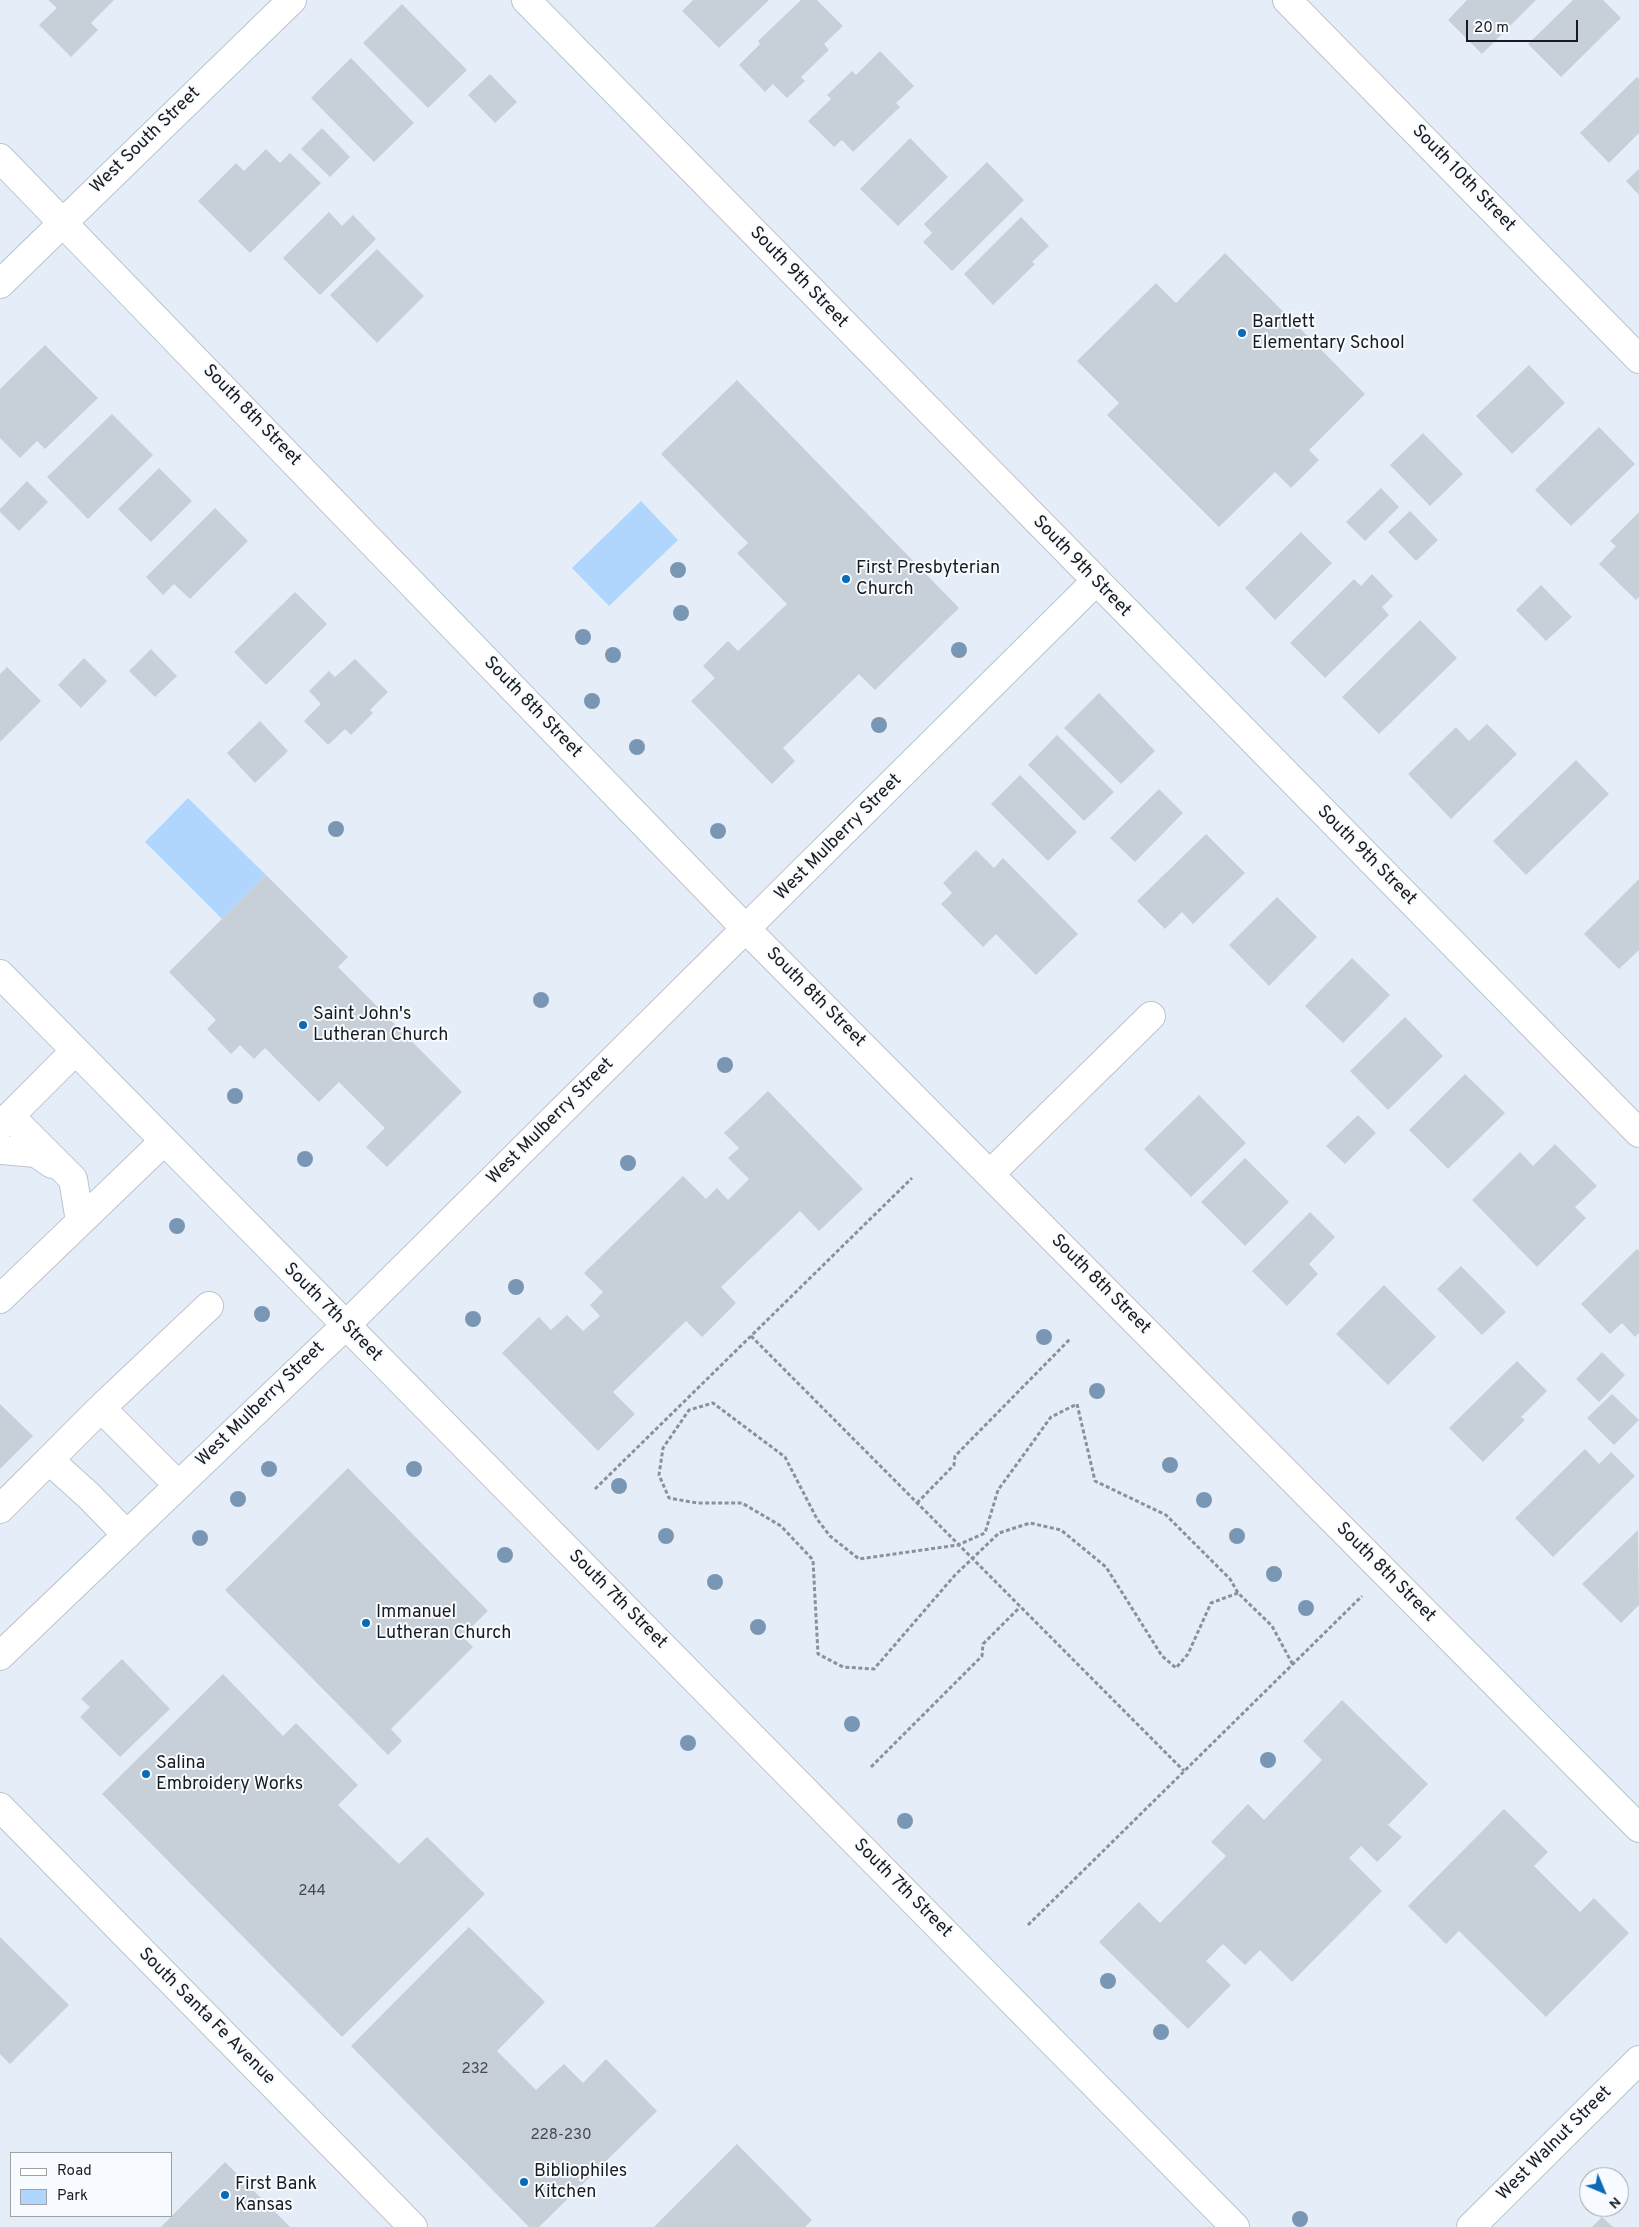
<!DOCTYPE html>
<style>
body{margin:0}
#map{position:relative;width:1639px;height:2227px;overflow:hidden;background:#e5eef8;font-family:Overpass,sans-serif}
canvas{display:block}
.legend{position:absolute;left:10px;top:2152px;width:162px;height:65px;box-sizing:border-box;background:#f7fbff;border:1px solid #9ea2a5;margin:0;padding:6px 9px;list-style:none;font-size:15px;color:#191c1f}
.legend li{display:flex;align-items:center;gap:10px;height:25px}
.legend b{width:25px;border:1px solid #9ea2a5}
.north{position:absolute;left:1579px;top:2167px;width:50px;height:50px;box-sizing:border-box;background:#f7fbff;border:1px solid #9ea2a5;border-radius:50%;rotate:135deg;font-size:14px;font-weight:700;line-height:20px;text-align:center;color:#191c1f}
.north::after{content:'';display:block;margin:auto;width:18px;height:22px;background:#0a6ab6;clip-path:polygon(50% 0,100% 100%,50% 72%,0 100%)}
.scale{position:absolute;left:1466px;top:20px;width:112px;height:22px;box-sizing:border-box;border:2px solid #191c1f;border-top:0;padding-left:6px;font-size:15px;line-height:18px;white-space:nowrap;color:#191c1f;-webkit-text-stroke:4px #f7fbff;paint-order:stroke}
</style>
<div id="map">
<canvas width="1639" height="2227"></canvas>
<ul class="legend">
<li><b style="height:6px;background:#fff"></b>Road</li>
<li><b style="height:14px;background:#b0d6fe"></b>Park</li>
</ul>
<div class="north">N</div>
<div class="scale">20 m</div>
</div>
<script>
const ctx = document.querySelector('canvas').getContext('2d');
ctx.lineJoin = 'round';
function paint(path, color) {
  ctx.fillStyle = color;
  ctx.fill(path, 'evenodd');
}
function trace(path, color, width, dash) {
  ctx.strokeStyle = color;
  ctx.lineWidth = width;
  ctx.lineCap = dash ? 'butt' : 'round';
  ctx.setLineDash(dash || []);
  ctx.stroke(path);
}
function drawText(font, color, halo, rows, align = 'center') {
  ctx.font = font + ' Overpass,sans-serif';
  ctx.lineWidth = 4;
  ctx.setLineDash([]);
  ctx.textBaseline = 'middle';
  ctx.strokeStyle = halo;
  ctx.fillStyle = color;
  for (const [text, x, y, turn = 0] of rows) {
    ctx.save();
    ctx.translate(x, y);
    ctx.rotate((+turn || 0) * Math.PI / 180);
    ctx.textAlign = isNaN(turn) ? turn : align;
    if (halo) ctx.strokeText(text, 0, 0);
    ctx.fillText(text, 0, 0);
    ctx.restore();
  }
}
paint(new Path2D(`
 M 641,501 L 678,540 L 609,606 L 572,568 Z
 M 188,798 L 266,875 L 222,919 L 145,842 Z`), '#b0d6fe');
paint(new Path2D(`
 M 48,0 L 114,0 L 91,23 L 98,30 L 71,57 L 39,25 L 57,8 Z
 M 693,0 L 769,0 L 719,48 L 682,11 Z
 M 801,0 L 817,0 L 843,26 L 824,44 L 829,50 L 801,77 L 805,81 L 787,98 L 773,84 L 765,92 L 739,65 L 760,44 L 758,41 Z
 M 1467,0 L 1536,0 L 1482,54 L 1448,20 Z
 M 1573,0 L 1603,0 L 1621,18 L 1561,77 L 1528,44 Z
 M 402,4 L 467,70 L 428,108 L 363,43 Z
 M 880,51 L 914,86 L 896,103 L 900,107 L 853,152 L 842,140 L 834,147 L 808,121 L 831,99 L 827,95 L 852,71 L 856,75 Z
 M 351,58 L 414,123 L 374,162 L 311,98 Z
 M 490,74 L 517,102 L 495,123 L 468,95 Z
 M 1637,77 L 1639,79 L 1639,133 L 1609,163 L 1580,133 Z
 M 322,128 L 350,157 L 330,177 L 301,149 Z
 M 910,138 L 948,177 L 898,226 L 860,189 Z
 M 266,149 L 280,163 L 290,153 L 321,183 L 250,253 L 198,201 L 236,163 L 244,171 Z
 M 987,162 L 1024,200 L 952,271 L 923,242 L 932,233 L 924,224 Z
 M 1639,169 L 1639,195 L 1626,181 Z
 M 329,212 L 342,226 L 353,215 L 376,239 L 320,295 L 283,258 Z
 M 1021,217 L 1049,246 L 1032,262 L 1035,264 L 993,305 L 964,274 Z
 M 377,249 L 424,296 L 377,343 L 330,295 Z
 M 1225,253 L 1365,394 L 1309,450 L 1319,460 L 1291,488 L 1275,472 L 1219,527 L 1107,415 L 1119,403 L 1077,361 L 1156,283 L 1176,303 Z
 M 45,345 L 98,398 L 45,449 L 37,441 L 20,458 L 0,438 L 0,389 Z
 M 1529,365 L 1565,403 L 1512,454 L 1476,416 Z
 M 737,380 L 959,608 L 875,690 L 859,674 L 783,748 L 795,761 L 772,784 L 691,701 L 715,678 L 703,666 L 728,641 L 738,651 L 787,604 L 737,553 L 748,543 L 661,454 Z
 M 112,414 L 153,455 L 88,519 L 47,477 Z
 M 1599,427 L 1635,464 L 1571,526 L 1535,490 Z
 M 1423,433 L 1463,474 L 1430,506 L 1390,465 Z
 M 159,468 L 192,501 L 151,542 L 118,509 Z
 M 27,481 L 48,502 L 19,531 L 0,512 L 0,509 Z
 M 1381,488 L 1399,507 L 1365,541 L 1346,522 Z
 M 215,508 L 248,541 L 190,599 L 174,584 L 163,595 L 146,577 Z
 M 1410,511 L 1438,540 L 1416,561 L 1388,532 Z
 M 1639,512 L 1639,597 L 1636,600 L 1599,564 L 1616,546 L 1610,541 Z
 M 1301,532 L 1332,563 L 1275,620 L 1245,588 Z
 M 1372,574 L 1393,596 L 1382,607 L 1389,615 L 1325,678 L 1290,643 L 1354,579 L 1361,586 Z
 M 1541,585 L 1572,617 L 1546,641 L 1516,610 Z
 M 295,592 L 327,624 L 266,685 L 234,652 Z
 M 1420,620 L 1457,658 L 1379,734 L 1342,697 Z
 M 151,649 L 177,676 L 155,697 L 129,671 Z
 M 84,658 L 107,681 L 81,708 L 58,685 Z
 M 355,659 L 388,692 L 370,710 L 373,713 L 351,735 L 345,729 L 328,745 L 304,721 L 321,704 L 309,691 L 329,671 L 335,677 Z
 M 7,667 L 41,701 L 0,742 L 0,674 Z
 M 1099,693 L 1155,751 L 1121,784 L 1064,728 Z
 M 260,721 L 288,751 L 255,783 L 227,753 Z
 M 1487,724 L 1517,754 L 1451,819 L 1408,774 L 1456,727 L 1469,741 Z
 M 1057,735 L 1114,792 L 1084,821 L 1028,765 Z
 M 1576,760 L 1609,794 L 1526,875 L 1493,841 Z
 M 1020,775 L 1077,832 L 1048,861 L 991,804 Z
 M 1159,789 L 1183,813 L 1135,862 L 1110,838 Z
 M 1206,834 L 1245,873 L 1193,924 L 1182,912 L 1165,929 L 1137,901 Z
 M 976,850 L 994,868 L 1003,858 L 1078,934 L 1036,975 L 996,934 L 983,947 L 941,904 L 952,893 L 943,883 Z
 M 266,875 L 348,957 L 338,967 L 462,1092 L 387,1167 L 366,1147 L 385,1128 L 339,1082 L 319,1102 L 265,1048 L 254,1059 L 240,1045 L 231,1054 L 207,1029 L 216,1020 L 169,972 Z
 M 1639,879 L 1639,950 L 1619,969 L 1584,934 Z
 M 1277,897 L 1317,937 L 1269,986 L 1229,945 Z
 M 1352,958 L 1390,995 L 1343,1043 L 1305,1006 Z
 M 1405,1017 L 1443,1056 L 1388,1110 L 1350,1071 Z
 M 1465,1074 L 1505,1113 L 1448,1169 L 1409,1130 Z
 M 768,1091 L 863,1189 L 819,1231 L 800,1211 L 721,1287 L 736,1303 L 702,1337 L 686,1321 L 613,1392 L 635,1414 L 598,1451 L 502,1353 L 539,1317 L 551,1330 L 567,1315 L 583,1331 L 600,1316 L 590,1305 L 603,1292 L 584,1273 L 683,1176 L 706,1199 L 717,1188 L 728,1200 L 749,1179 L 728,1158 L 739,1148 L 724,1133 Z
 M 1199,1095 L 1246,1143 L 1191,1197 L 1144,1149 Z
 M 1358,1115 L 1376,1133 L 1345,1164 L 1326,1146 Z
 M 1555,1144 L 1597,1186 L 1575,1207 L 1586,1218 L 1537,1267 L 1472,1200 L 1520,1152 L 1533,1166 Z
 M 1245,1158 L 1289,1202 L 1245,1246 L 1201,1202 Z
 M 1310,1212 L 1335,1237 L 1309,1264 L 1318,1274 L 1287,1306 L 1252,1271 Z
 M 1637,1249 L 1639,1251 L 1639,1333 L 1635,1337 L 1622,1323 L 1610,1334 L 1581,1304 Z
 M 1461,1266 L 1506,1312 L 1482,1335 L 1437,1289 Z
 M 1384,1285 L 1436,1337 L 1388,1385 L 1336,1334 Z
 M 1602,1352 L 1625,1375 L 1599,1402 L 1576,1379 Z
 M 1517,1361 L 1547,1391 L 1521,1417 L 1525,1420 L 1483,1462 L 1449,1428 Z
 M 1612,1394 L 1639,1420 L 1614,1445 L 1587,1418 Z
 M 0,1404 L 33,1436 L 0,1469 Z
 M 1585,1449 L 1599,1464 L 1611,1452 L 1635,1476 L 1553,1557 L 1515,1518 Z
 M 348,1468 L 488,1611 L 462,1636 L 473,1647 L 391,1729 L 402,1741 L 388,1755 L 225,1590 Z
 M 1638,1530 L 1639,1605 L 1621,1623 L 1582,1584 Z
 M 122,1659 L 170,1709 L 120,1757 L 80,1717 L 90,1707 L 81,1699 Z
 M 223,1674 L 283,1736 L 296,1723 L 358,1785 L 338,1805 L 399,1864 L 427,1837 L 485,1894 L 342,2037 L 102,1794 Z
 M 1342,1700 L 1428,1784 L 1388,1825 L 1402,1837 L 1377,1862 L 1361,1846 L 1349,1858 L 1382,1891 L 1292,1982 L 1260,1950 L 1245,1965 L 1223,1944 L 1206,1961 L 1231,1985 L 1188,2029 L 1099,1942 L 1139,1902 L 1160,1923 L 1226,1856 L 1211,1842 L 1248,1804 L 1264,1820 L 1322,1760 L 1303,1741 Z
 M 1504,1809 L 1548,1852 L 1534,1866 L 1580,1912 L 1594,1898 L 1629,1933 L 1546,2017 L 1459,1931 L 1446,1944 L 1408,1906 Z
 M 469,1927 L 545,2002 L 497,2051 L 536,2090 L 564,2064 L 583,2083 L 606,2059 L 657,2111 L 539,2227 L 529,2227 L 351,2046 Z
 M 0,1937 L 69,2005 L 10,2064 L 0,2054 Z
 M 737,2144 L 812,2220 L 805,2227 L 654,2227 Z
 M 225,2162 L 290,2227 L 161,2227 Z
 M 1602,2217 L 1613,2227 L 1592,2227 Z`), '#c7cfd9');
const minor = new Path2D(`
 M 1287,0 L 1639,359
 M 0,158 L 747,930 L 1639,1828
 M 0,284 L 292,0
 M 0,974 L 1235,2227
 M 10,1116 L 73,1179 L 80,1221
 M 0,1126 L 75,1051
 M 0,1150 L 36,1153 L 52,1164
 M 990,1174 L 1151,1016
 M 0,1299 L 163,1142
 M 101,1408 L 209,1306
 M 49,1460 L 89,1496 L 127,1535
 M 0,1509 L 101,1408 L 178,1485
 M 0,1656 L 345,1326 L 1095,582
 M 1471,2227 L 1639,2060`);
const major = new Path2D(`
 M 526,0 L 1639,1133
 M 0,1807 L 413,2227`);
trace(minor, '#bbc4cd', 30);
trace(major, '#bbc4cd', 30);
trace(new Path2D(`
 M 751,1336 L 1184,1771
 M 595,1489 L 912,1178
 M 917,1503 L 954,1465 L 955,1456 L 1070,1339
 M 1238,1593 L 1211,1603 L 1188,1654 L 1176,1668 L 1162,1656 L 1106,1567 L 1061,1530 L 1030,1523 L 999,1533 L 955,1575 L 874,1669 L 843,1667 L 818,1654 L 813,1560 L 781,1526 L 742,1503 L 697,1503 L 669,1498 L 659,1475 L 663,1448 L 689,1410 L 713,1403 L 785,1457 L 817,1519 L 830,1536 L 859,1559 L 958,1545 L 985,1533 L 998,1490 L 1051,1417 L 1077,1404 L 1095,1481 L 1166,1515 L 1230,1579 L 1238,1593 L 1272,1626 L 1293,1665
 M 871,1767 L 982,1656 L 983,1644 L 1020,1607
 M 1028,1925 L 1362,1596`), '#8b9198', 3, [4, 2.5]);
trace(minor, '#fff', 28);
trace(major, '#fff', 28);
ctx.fillStyle = '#7997b4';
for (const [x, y] of [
 [678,570],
 [681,613],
 [583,637],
 [959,650],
 [613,655],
 [592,701],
 [879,725],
 [637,747],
 [336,829],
 [718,831],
 [541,1000],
 [725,1065],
 [235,1096],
 [305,1159],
 [628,1163],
 [177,1226],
 [516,1287],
 [262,1314],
 [473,1319],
 [1044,1337],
 [1097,1391],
 [1170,1465],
 [269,1469],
 [414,1469],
 [619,1486],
 [238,1499],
 [1204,1500],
 [666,1536],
 [1237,1536],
 [200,1538],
 [505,1555],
 [1274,1574],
 [715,1582],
 [1306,1608],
 [758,1627],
 [852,1724],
 [688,1743],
 [1268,1760],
 [905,1821],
 [1108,1981],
 [1161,2032],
 [1300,2219]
]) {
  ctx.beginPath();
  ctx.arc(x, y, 8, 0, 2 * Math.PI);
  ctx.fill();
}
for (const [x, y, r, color] of [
 [1242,333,5,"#0a6ab6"],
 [846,579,5,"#0a6ab6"],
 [303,1025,5,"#0a6ab6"],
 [366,1623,5,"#0a6ab6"],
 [146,1774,5,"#0a6ab6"],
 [524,2182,5,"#0a6ab6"],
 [225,2195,5,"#0a6ab6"]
]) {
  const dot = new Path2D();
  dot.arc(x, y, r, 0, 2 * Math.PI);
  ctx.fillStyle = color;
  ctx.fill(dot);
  trace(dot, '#f7fbff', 2);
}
drawText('15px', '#44494e', null, [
 ["244",312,1892],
 ["232",475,2070],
 ["228-230",561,2136]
]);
drawText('18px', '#191c1f', '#f7fbff', [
 ["West South Street",146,141,-44],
 ["South 10th Street",1463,179,46],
 ["South 9th Street",798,278,46],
 ["South 8th Street",251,416,46],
 ["South 9th Street",1081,567,46],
 ["South 8th Street",532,708,46],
 ["West Mulberry Street",839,838,-45],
 ["South 9th Street",1366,856,45],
 ["South 8th Street",815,998,45],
 ["West Mulberry Street",551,1122,-45],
 ["South 8th Street",1100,1285,45],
 ["South 7th Street",332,1313,45],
 ["West Mulberry Street",261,1405,-44],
 ["South 8th Street",1385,1573,45],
 ["South 7th Street",617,1600,45],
 ["South 7th Street",902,1889,45],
 ["South Santa Fe Avenue",206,2017,45],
 ["West Walnut Street",1555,2144,-45]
]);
drawText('18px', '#191c1f', '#f7fbff', [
 ["Bartlett",1252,323],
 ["Elementary School",1252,344],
 ["First Presbyterian",856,569],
 ["Church",856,590],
 ["Saint John's",313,1015],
 ["Lutheran Church",313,1036],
 ["Immanuel",376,1613],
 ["Lutheran Church",376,1634],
 ["Salina",156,1764],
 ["Embroidery Works",156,1785],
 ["Bibliophiles",534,2172],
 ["Kitchen",534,2193],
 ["First Bank",235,2185],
 ["Kansas",235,2206]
], 'left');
</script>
